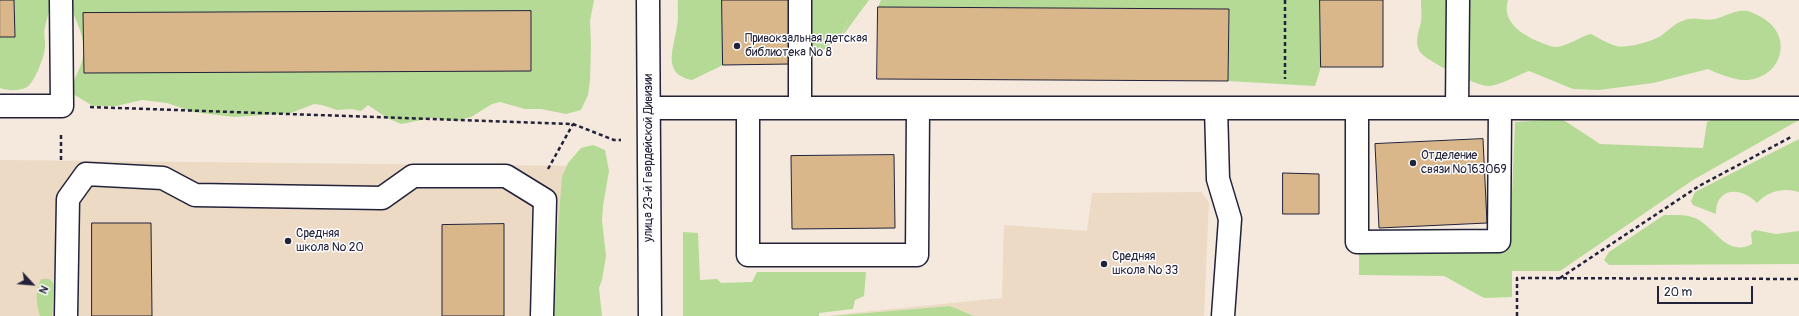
<!DOCTYPE html>
<meta charset="utf-8">
<style>
body{margin:0}
#map{position:relative;width:1799px;height:316px;overflow:hidden;background:#f4e9dc;font-family:Pangolin,sans-serif}
canvas{display:block}
.north{position:absolute;left:12px;top:264px;width:40px;height:40px;-webkit-text-stroke:3px #fff;paint-order:stroke;rotate:116deg;font-size:11px;font-weight:700;line-height:16px;text-align:center;color:#22223b}
.north::after{content:'';display:block;margin:auto;width:14px;height:18px;background:#22223b;clip-path:polygon(50% 0,100% 100%,50% 72%,0 100%)}
.scale{position:absolute;left:1657px;top:286px;width:96px;height:18px;box-sizing:border-box;border:2px solid #22223b;border-top:0;padding-left:5px;font-size:12px;line-height:14px;white-space:nowrap;color:#22223b;-webkit-text-stroke:3px #fff;paint-order:stroke}
</style>
<div id="map">
<canvas width="1799" height="316"></canvas>
<div class="north">N</div>
<div class="scale">20 m</div>
</div>
<script>
const ctx = document.querySelector('canvas').getContext('2d');
ctx.lineJoin = 'round';
function paint(path, color) {
  ctx.fillStyle = color;
  ctx.fill(path, 'evenodd');
}
function trace(path, color, width, dash) {
  ctx.strokeStyle = color;
  ctx.lineWidth = width;
  ctx.lineCap = dash ? 'butt' : 'round';
  ctx.setLineDash(dash || []);
  ctx.stroke(path);
}
function drawText(font, color, halo, rows, align = 'center') {
  ctx.font = font + ' Pangolin,sans-serif';
  ctx.lineWidth = 3;
  ctx.setLineDash([]);
  ctx.textBaseline = 'middle';
  ctx.strokeStyle = halo;
  ctx.fillStyle = color;
  for (const [text, x, y, turn = 0] of rows) {
    ctx.save();
    ctx.translate(x, y);
    ctx.rotate((+turn || 0) * Math.PI / 180);
    ctx.textAlign = isNaN(turn) ? turn : align;
    if (halo) ctx.strokeText(text, 0, 0);
    ctx.fillText(text, 0, 0);
    ctx.restore();
  }
}
paint(new Path2D(`
 M 0,160 L 578,166 L 575,316 L 0,316 Z
 M 1201,192 L 1209,202 L 1204,316 L 974,316 L 950,306 L 822,316 L 1002,298 L 1004,225 L 1087,231 L 1092,193 Z`), '#ecdac4');
paint(new Path2D(`
 M 14,0 L 53,0 C 50,8 47,18 45,27 C 43,34 46,41 45,48 C 44,57 35,82 27,87 C 20,91 8,91 0,88 L 0,37 L 15,36 Z
 M 68,0 L 594,0 L 590,21 L 591,44 L 590,80 L 588,95 L 581,110 L 566,114 L 541,109 L 525,109 L 500,102 L 492,104 L 471,117 L 456,121 L 432,118 L 401,124 L 387,118 L 368,105 L 361,111 L 352,109 L 337,110 L 322,105 L 314,104 L 291,113 L 234,117 L 193,112 L 167,103 L 142,100 L 116,106 L 93,106 L 73,94 C 70,81 82,69 83,56 C 86,34 74,19 68,0 Z
 M 678,0 L 722,0 L 723,65 L 692,80 C 661,74 674,48 677,26 C 679,17 677,9 678,0 Z
 M 808,0 L 869,0 L 841,38 L 849,17 L 840,39 L 807,60 Z
 M 881,0 L 1320,0 L 1321,67 L 1315,86 L 1228,81 L 1229,9 L 878,7 Z
 M 1421,0 L 1508,0 C 1501,23 1524,36 1542,43 C 1547,45 1552,47 1557,47 C 1570,45 1579,37 1591,34 C 1599,38 1607,43 1616,46 C 1626,49 1654,41 1662,35 C 1670,29 1675,23 1685,20 C 1695,17 1705,21 1715,19 C 1726,16 1736,9 1747,11 C 1752,12 1757,15 1761,17 C 1796,36 1781,81 1743,80 C 1735,80 1716,73 1708,69 L 1653,83 L 1599,90 L 1573,89 L 1529,71 C 1518,75 1499,86 1488,86 C 1477,86 1426,61 1420,52 C 1414,42 1419,31 1421,22 C 1422,15 1421,7 1421,0 Z
 M 1734,110 L 1799,110 L 1799,120 L 1693,180 L 1560,271 L 1512,271 L 1512,297 L 1484,298 L 1444,276 L 1359,275 L 1359,249 L 1510,246 L 1515,122 L 1562,119 L 1600,144 L 1703,148 L 1707,122 Z
 M 1799,139 L 1799,192 C 1785,187 1767,191 1757,203 C 1742,186 1715,187 1716,214 L 1693,205 L 1691,201 L 1695,192 Z
 M 593,145 L 605,150 L 609,171 L 603,206 L 602,220 L 606,256 L 602,280 L 599,288 L 602,316 L 551,316 L 557,275 L 556,255 L 562,177 L 568,163 L 581,148 Z
 M 1664,215 C 1674,215 1686,214 1695,218 C 1715,227 1727,258 1752,244 L 1751,233 L 1755,230 L 1776,234 L 1799,231 L 1799,264 L 1609,265 L 1604,260 L 1609,252 Z
 M 683,232 L 698,233 L 700,280 L 717,279 L 721,283 L 752,282 L 757,272 L 866,272 L 864,296 L 855,300 L 853,309 L 819,313 L 819,316 L 683,316 Z
 M 41,279 L 50,279 L 54,285 L 52,316 L 40,316 C 36,302 35,292 41,279 Z
 M 950,306 L 974,316 L 829,316 Z`), '#b4da95');
const building = new Path2D(`
 M 0,0 L 14,0 L 15,37 L 0,37 Z
 M 722,0 L 791,0 L 791,64 L 723,65 Z
 M 1320,0 L 1383,0 L 1383,67 L 1321,67 Z
 M 878,7 L 1229,9 L 1228,81 L 877,79 Z
 M 531,11 L 531,71 L 84,73 L 83,13 Z
 M 1483,139 L 1487,223 L 1379,228 L 1375,144 Z
 M 894,155 L 895,228 L 792,229 L 791,156 Z
 M 1283,173 L 1319,174 L 1319,214 L 1283,214 Z
 M 92,223 L 151,223 L 152,316 L 92,316 Z
 M 504,224 L 504,316 L 442,316 L 442,225 Z`);
paint(building, '#d9b78b');
trace(building, '#22223b', 1);
const minor = new Path2D(`
 M 648,0 L 650,316
 M 800,0 L 800,108
 M 0,106 L 62,106 L 61,0
 M 649,108 L 1799,108
 M 748,108 L 748,255 L 917,255 L 918,108
 M 1216,108 L 1218,179 L 1230,219 L 1223,316
 M 1357,108 L 1357,242 L 1499,241 L 1500,108
 M 1457,108 L 1458,0
 M 66,316 L 68,199 L 86,174 L 163,178 L 195,195 L 382,198 L 413,176 L 506,176 L 545,200 L 542,316`);
trace(minor, '#22223b', 25);
trace(new Path2D(`
 M 1285,0 L 1285,79
 M 90,107 L 573,124 L 614,140 L 621,140
 M 61,160 L 61,133
 M 548,169 L 573,124
 M 1560,278 L 1699,186 L 1791,137
 M 1517,316 L 1517,278 L 1799,279`), '#22223b', 2.5, [4, 3]);
trace(minor, '#fff', 22);
for (const [x, y, r, color] of [
 [737,46,4,"#22223b"],
 [1413,163,4,"#22223b"],
 [288,241,4,"#22223b"],
 [1104,264,4,"#22223b"]
]) {
  const dot = new Path2D();
  dot.arc(x, y, r, 0, 2 * Math.PI);
  ctx.fillStyle = color;
  ctx.fill(dot);
  trace(dot, '#fff', 1.5);
}
drawText('12px', '#22223b', '#fff', [
 ["Привокзальная детская",745,39],
 ["библиотека № 8",745,53],
 ["Отделение",1421,156],
 ["связи №163069",1421,170],
 ["Средняя",296,234],
 ["школа № 20",296,248],
 ["Средняя",1112,257],
 ["школа № 33",1112,271]
], 'left');
drawText('12px', '#22223b', '#fff', [
 ["улица 23-й Гвардейской Дивизии",649,158,-90]
]);
</script>
